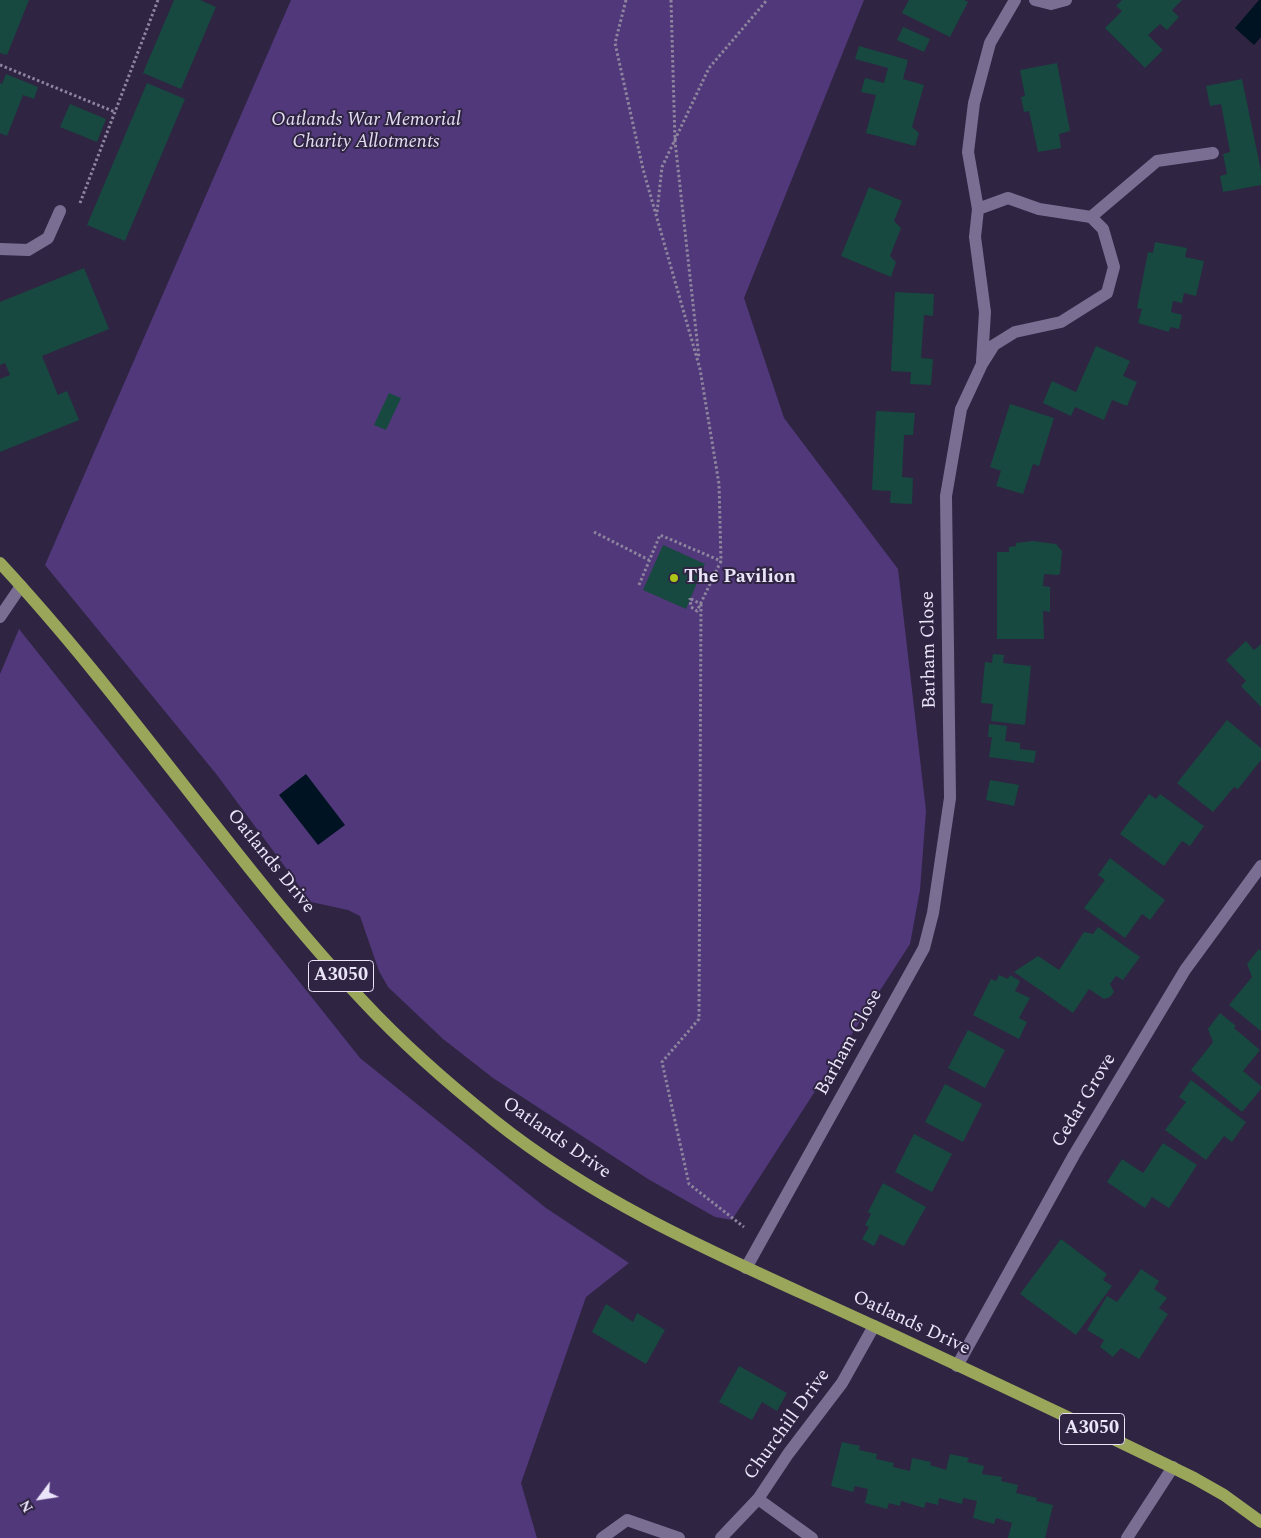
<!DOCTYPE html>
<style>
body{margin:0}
#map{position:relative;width:1261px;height:1538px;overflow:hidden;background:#2f2442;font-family:Spectral,serif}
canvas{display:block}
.north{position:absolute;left:15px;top:1473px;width:50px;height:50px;-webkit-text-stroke:4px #2f2442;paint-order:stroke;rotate:239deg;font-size:14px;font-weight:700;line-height:20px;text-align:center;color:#ebe5fa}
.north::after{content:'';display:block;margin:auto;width:18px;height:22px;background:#ebe5fa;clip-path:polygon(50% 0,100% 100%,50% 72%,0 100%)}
</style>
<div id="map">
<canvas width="1261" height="1538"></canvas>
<div class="north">N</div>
</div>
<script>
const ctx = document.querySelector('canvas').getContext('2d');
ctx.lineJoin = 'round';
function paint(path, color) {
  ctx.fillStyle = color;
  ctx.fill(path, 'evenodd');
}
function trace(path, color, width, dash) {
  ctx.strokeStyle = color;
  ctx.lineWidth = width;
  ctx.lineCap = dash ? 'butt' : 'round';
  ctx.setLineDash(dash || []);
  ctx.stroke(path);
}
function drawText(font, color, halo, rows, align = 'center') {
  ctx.font = font + ' Spectral,serif';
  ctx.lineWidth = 4;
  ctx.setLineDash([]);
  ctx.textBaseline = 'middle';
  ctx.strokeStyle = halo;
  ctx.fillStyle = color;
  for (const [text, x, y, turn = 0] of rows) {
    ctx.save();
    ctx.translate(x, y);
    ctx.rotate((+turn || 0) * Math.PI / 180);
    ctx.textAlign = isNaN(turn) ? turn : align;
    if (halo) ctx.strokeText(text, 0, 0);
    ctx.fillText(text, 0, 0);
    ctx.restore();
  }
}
paint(new Path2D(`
 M 291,0 L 864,0 L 744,298 L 784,418 L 898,569 L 926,811 L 920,890 L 910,944 L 732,1220 L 715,1217 L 648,1179 L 493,1078 L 443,1039 L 388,987 L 379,971 L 360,916 L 348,910 L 311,902 L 217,775 L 45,565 Z
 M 19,629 L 360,1058 L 546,1208 L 629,1263 L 586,1297 L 521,1483 L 537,1538 L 0,1538 L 0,674 Z`), '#51387a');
paint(new Path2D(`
 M 1259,0 L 1261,0 L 1261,37 L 1254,45 L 1235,28 Z
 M 306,774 L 345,825 L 318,845 L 279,795 Z`), '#001322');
paint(new Path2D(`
 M 0,0 L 29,0 L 7,55 L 0,53 Z
 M 174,0 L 200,0 L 216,7 L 181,89 L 143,73 Z
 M 909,0 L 964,0 L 968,2 L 950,37 L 902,13 Z
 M 1122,0 L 1182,0 L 1172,10 L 1179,17 L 1167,30 L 1160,24 L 1148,35 L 1163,50 L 1145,68 L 1105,28 L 1122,11 L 1116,6 Z
 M 903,27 L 930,39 L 924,52 L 897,40 Z
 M 859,46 L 908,60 L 903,79 L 924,85 L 912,127 L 919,133 L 915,146 L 866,133 L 876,95 L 861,92 L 865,78 L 884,83 L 888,68 L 855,59 Z
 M 1057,63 L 1070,131 L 1059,134 L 1061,148 L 1038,152 L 1029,111 L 1024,112 L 1021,97 L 1025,96 L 1020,70 Z
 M 6,74 L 38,87 L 34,99 L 23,95 L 7,136 L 0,133 L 0,83 L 2,84 Z
 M 1242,79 L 1261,171 L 1261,185 L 1223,192 L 1220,176 L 1227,174 L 1223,154 L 1230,152 L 1221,104 L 1210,106 L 1206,86 Z
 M 147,83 L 185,99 L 125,241 L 87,225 Z
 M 70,104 L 106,119 L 97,142 L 60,127 Z
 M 869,187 L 902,201 L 894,221 L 901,228 L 890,256 L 896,262 L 891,277 L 841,256 Z
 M 1155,242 L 1187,248 L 1185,257 L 1204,261 L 1196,296 L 1184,293 L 1182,303 L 1173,301 L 1171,312 L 1182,315 L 1179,329 L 1170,327 L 1169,332 L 1138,323 L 1142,309 L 1137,308 L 1148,252 L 1153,253 Z
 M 84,268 L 109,329 L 42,356 L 58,395 L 67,391 L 79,420 L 0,452 L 0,379 L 10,375 L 5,363 L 0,365 L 0,302 Z
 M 895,292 L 934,294 L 933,316 L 924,315 L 921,358 L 933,359 L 931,385 L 910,384 L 911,372 L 891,371 Z
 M 1096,346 L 1130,361 L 1123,376 L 1137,382 L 1127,406 L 1112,400 L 1104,420 L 1075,407 L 1071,416 L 1043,403 L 1052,381 L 1076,392 Z
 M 389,393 L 401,398 L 386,430 L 374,425 Z
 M 1010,404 L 1054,418 L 1039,466 L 1033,464 L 1023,494 L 996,486 L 1001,471 L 990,467 Z
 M 876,411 L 915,413 L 913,435 L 904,435 L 902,477 L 913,478 L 912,504 L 890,503 L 891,491 L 872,490 Z
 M 1033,541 L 1056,544 L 1062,551 L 1060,574 L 1057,575 L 1044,574 L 1043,586 L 1050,587 L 1050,612 L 1043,611 L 1044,639 L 997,639 L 997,552 L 1009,552 L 1009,547 L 1016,546 L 1016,543 Z
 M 663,545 L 705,564 L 686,609 L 643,590 Z
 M 1246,641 L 1254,650 L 1261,644 L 1261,707 L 1241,686 L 1246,681 L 1226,660 Z
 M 993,654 L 1004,655 L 1003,663 L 1031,666 L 1025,725 L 991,721 L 993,704 L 981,703 L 985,662 L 992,663 Z
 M 1227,720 L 1261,748 L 1261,760 L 1238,789 L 1234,787 L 1213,812 L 1177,783 Z
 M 989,724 L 1007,726 L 1005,741 L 1020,743 L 1020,749 L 1036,751 L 1034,763 L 989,757 L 992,737 L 988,737 Z
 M 990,780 L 1019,785 L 1014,806 L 986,800 Z
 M 1149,794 L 1156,799 L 1160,794 L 1204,826 L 1190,846 L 1182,841 L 1164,866 L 1120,834 Z
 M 1110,858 L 1165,900 L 1150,920 L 1142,914 L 1125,938 L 1084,908 L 1105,880 L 1098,875 Z
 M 1098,927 L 1140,957 L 1123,980 L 1116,976 L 1110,984 L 1114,992 L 1110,997 L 1104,999 L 1089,989 L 1073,1013 L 1014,972 L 1038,956 L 1059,970 L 1084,932 L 1093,934 Z
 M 1259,949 L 1261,951 L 1261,1031 L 1229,1005 L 1252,977 L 1247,964 Z
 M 999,975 L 1008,979 L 1010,975 L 1020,981 L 1015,991 L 1030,998 L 1019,1018 L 1027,1022 L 1019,1039 L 973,1015 L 991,979 L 996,981 Z
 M 1220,1013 L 1236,1026 L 1234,1028 L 1260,1050 L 1243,1071 L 1261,1086 L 1261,1089 L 1242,1112 L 1191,1070 L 1213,1042 L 1208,1029 Z
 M 968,1030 L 1005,1050 L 985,1088 L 948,1068 Z
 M 1191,1080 L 1246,1122 L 1232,1142 L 1224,1136 L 1206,1160 L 1165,1130 L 1186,1102 L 1179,1097 Z
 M 945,1084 L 982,1104 L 963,1142 L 925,1122 Z
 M 914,1134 L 952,1154 L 932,1192 L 895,1172 Z
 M 1163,1143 L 1197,1165 L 1169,1208 L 1152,1197 L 1145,1208 L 1107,1182 L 1122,1159 L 1143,1173 Z
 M 883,1183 L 926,1207 L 904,1246 L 880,1234 L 874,1246 L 862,1239 L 869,1227 L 865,1225 L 871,1214 L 868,1212 Z
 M 1061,1239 L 1107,1274 L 1103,1280 L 1112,1286 L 1076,1335 L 1020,1294 Z
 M 1141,1269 L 1159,1281 L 1154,1289 L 1167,1298 L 1159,1308 L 1168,1314 L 1139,1359 L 1121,1348 L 1113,1357 L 1100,1347 L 1104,1340 L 1087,1330 L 1107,1296 L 1117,1302 Z
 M 606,1304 L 633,1322 L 637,1313 L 665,1330 L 646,1364 L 592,1332 Z
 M 739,1366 L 787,1393 L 777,1411 L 762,1402 L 752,1420 L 719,1402 Z
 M 842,1442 L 860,1446 L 859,1450 L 877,1454 L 876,1459 L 894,1463 L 893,1467 L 910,1471 L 912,1458 L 931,1462 L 930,1465 L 946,1470 L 950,1454 L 969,1458 L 967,1462 L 984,1466 L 982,1474 L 1002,1477 L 1001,1481 L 1018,1485 L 1016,1493 L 1037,1498 L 1036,1501 L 1053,1505 L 1045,1538 L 1008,1538 L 1012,1523 L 996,1518 L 994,1524 L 973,1518 L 977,1501 L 963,1498 L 962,1504 L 939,1498 L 938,1505 L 926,1502 L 924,1508 L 901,1501 L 900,1506 L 889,1503 L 887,1509 L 865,1503 L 868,1489 L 855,1486 L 853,1492 L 831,1486 Z`), '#174940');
trace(new Path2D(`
 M 626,0 L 615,43 L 643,169 L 700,369 L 719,484 L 721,561 L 697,611 L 691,607 L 690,598
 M 671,0 L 675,141 L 699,358
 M 0,65 L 115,112
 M 80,203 L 158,0
 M 657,212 L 662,167 L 709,68 L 767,0
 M 594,532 L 649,560
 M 639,585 L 660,535 L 721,561
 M 691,599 L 701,604
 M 701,604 L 699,1019 L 662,1062 L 689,1184 L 744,1227`), '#8d849e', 3, [2.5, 2.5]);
trace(new Path2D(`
 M 1035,0 L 1051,4 L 1066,0
 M 978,209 L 968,152 L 974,103 L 990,43 L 1015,0
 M 0,249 L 28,250 L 48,238 L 60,211
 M 982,361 L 985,312 L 975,237 L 978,209 L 1008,198 L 1039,209 L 1091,217
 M 0,617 L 21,586
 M 746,1268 L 924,948 L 933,913 L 950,798 L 946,496 L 961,409 L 982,364 L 994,345 L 1015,332 L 1061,322 L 1107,293 L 1114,267 L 1103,229 L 1091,217 L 1157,161 L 1213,153
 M 957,1366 L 1074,1155 L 1185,970 L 1261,866
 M 758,1499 L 812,1538
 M 602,1538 L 627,1520 L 679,1538
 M 721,1538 L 758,1499 L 788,1454 L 842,1383 L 874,1326
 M 1127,1538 L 1173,1467`), '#7a6e92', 12);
trace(new Path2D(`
 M 0,563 C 130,703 234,863 364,1002 C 404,1045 450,1085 495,1121 C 609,1212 743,1265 874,1326 C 981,1376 1088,1426 1194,1478 L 1224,1495 L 1261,1522`), '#9aa65a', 12);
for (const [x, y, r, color] of [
 [674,578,5,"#abc616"]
]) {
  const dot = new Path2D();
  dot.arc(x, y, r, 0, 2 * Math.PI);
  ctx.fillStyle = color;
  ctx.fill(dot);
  trace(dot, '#2f2442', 2);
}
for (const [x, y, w] of [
 [341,976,65],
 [1092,1429,65]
]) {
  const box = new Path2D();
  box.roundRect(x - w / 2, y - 15.5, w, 31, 4);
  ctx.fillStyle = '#2f2442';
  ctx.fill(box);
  trace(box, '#ebe5fa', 1);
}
drawText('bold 18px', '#ebe5fa', null, [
 ["A3050",341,976],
 ["A3050",1092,1429]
]);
drawText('italic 19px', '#e3ddf1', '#2f2442', [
 ["Oatlands War Memorial",366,121],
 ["Charity Allotments",366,143]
]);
drawText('bold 19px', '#ebe5fa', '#2f2442', [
 ["The Pavilion",684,578]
], 'left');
drawText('19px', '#ebe5fa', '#2f2442', [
 ["Barham Close",930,650,-91],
 ["Oatlands Drive",270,862,51],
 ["Barham Close",850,1043,-61],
 ["Cedar Grove",1085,1101,-59],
 ["Oatlands Drive",556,1139,35],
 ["Oatlands Drive",911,1324,25],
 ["Churchill Drive",788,1425,-54]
]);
</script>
